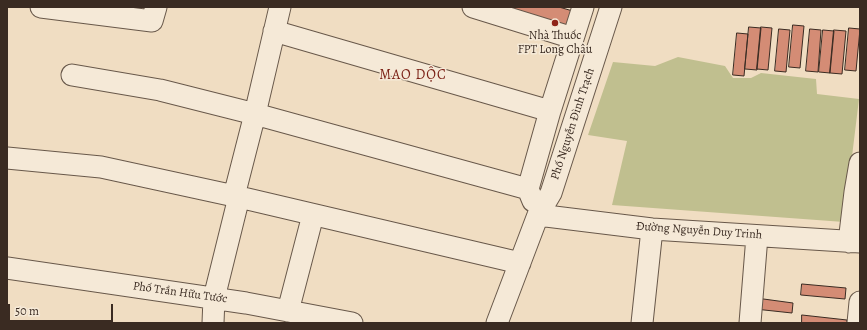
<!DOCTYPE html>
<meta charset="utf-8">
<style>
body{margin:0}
#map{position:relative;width:867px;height:330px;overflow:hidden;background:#f0ddc2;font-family:Alegreya,serif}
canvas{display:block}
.frame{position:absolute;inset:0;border:8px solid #3a2b22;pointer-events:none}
.scale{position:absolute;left:8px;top:304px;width:105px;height:18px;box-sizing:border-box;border:2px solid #3a2b22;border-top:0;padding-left:5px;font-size:12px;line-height:14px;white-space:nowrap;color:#3a2b22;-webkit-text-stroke:3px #f5e9d7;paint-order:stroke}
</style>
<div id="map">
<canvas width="867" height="330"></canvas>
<div class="frame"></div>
<div class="scale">50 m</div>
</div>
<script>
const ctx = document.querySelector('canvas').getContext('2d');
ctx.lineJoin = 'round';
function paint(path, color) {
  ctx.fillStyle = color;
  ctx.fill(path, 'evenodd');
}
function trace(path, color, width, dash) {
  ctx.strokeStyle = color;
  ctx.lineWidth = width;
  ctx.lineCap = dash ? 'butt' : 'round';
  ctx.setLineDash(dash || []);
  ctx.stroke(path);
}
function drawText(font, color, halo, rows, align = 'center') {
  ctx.font = font + ' Alegreya,serif';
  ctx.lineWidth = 3;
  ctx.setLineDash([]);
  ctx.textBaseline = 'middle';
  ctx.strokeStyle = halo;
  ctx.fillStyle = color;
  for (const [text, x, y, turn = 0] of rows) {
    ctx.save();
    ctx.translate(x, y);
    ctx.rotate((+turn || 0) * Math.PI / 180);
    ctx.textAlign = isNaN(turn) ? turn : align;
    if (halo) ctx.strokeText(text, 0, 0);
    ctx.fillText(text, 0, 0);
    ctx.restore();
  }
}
paint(new Path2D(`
 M 678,57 L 725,66 L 733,78 L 751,78 L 761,73 L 816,79 L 817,94 L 859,99 L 844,222 L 612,205 L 627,141 L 588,135 L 613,62 L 655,66 Z`), '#c0bf8f');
const building = new Path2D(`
 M 508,7 L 559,7 L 576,12 L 570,33 Z
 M 793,25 L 804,26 L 800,68 L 789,67 Z
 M 749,27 L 761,28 L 757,70 L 745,69 Z
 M 761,27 L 772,28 L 768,70 L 757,69 Z
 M 849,28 L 860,29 L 856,71 L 845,70 Z
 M 779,29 L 790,30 L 786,72 L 775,71 Z
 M 810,29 L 821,30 L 818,72 L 806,71 Z
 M 823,30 L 834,31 L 830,73 L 819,72 Z
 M 834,30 L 846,31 L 842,74 L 830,73 Z
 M 737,33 L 748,34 L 744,76 L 733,75 Z
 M 802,284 L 846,288 L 845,299 L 801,295 Z
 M 756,298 L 793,303 L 792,313 L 755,309 Z
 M 802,315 L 847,320 L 847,323 L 802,323 Z`);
paint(building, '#d48c75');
trace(building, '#3a2b22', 1);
const minor = new Path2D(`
 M 41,7 L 152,21 L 156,7
 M 473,7 L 573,38
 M 274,31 L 550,111
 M 72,75 L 160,90 L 255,114 L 528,189
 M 7,158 L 101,167 L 239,197 L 520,263
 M 234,196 L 255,114 L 280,7
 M 533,201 L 528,189 L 550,111 L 583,7
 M 538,215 L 652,229 L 860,242
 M 849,242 L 855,192 L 860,163
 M 7,268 L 246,303 L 352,323
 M 288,311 L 313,215
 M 213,323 L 214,298 L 239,197
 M 497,323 L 538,215 L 551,193 L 611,7
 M 642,323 L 652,229
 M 750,323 L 757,236
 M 858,323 L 860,302`);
trace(minor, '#68584a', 23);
trace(minor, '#f5e9d7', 21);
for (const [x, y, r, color] of [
 [555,23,4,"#8f2418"]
]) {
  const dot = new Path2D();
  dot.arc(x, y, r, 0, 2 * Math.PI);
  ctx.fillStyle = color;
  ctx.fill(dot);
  trace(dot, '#f5e9d7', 1.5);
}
drawText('12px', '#3a2b22', '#f5e9d7', [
 ["Nhà Thuốc",555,36],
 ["FPT Long Châu",555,50]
]);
drawText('12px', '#3a2b22', '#f5e9d7', [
 ["Phố Nguyễn Đình Trạch",573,124,-72],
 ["Đường Nguyễn Duy Trinh",699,231,4],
 ["Phố Trần Hữu Tước",180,293,8]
]);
ctx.letterSpacing = '1px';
drawText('14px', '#7a1f14', '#f5e9d7', [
 ["MAO DỘC",413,76]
]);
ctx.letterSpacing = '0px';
</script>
